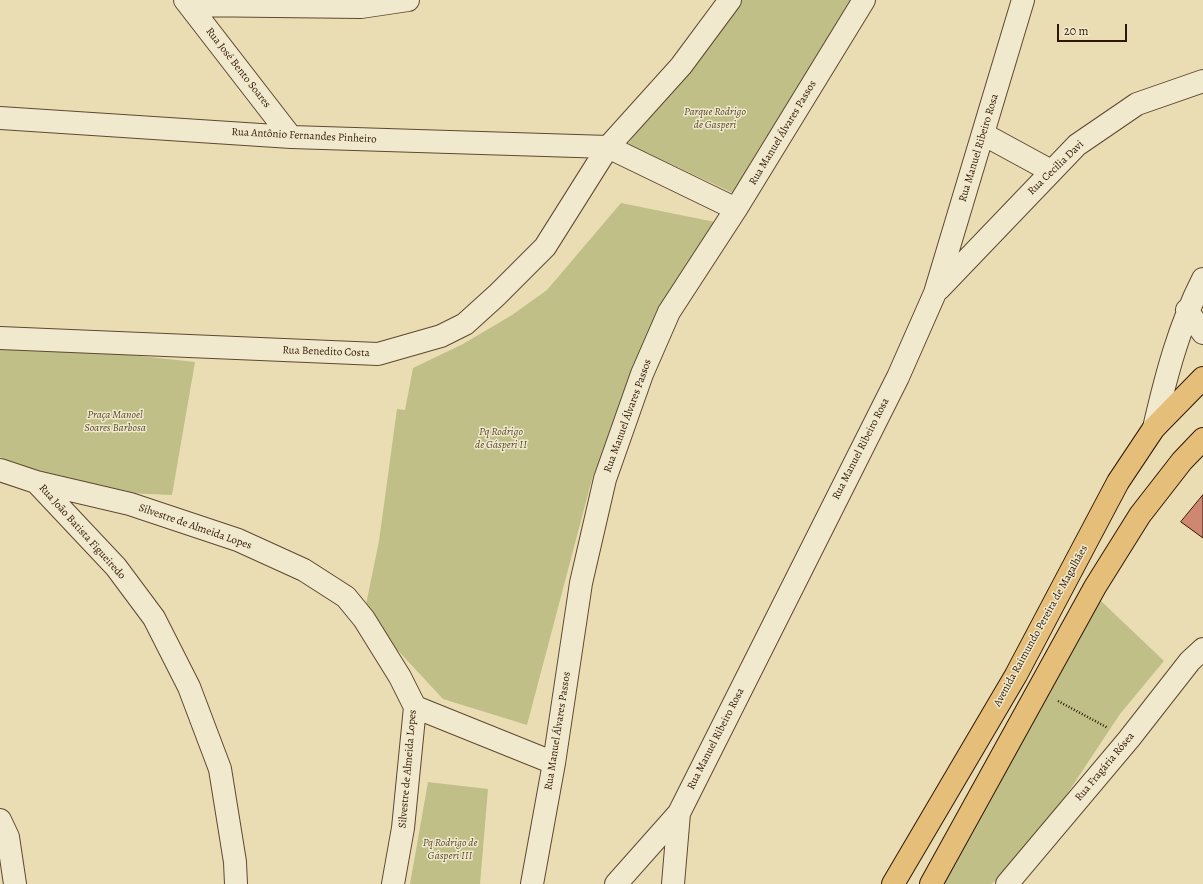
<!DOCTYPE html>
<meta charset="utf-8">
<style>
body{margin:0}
#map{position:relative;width:1203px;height:884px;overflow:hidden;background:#eaddb3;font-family:Alegreya,serif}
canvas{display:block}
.scale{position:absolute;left:1057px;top:24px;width:70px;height:18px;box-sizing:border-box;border:2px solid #2f1704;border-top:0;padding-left:5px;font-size:12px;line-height:14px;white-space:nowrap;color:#2f1704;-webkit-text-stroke:3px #f1e9ce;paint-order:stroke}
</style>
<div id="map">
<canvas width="1203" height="884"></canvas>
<div class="scale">20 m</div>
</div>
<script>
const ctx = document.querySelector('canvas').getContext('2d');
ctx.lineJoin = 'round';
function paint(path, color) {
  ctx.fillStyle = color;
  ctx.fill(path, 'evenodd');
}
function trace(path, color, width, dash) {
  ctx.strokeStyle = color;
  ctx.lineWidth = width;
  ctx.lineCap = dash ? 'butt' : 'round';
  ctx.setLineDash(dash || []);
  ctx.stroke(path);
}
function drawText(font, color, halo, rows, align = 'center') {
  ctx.font = font + ' Alegreya,serif';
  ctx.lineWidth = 3;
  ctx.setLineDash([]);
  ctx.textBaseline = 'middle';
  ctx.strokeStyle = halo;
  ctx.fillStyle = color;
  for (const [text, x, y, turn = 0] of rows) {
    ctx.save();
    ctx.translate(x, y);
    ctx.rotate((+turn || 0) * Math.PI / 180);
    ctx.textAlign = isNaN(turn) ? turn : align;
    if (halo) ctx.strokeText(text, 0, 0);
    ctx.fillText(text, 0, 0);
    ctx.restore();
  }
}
paint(new Path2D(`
 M 734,0 L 853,0 L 733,193 L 628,144 Z
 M 621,203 L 720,223 L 656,316 L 592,479 L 527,725 L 443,699 L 364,614 L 379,541 L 397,409 L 405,410 L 413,368 L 463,344 L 512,315 L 547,290 Z
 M 0,350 L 86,350 L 195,362 L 172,495 L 124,493 L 58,477 L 17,465 L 0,457 Z
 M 1100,600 L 1164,661 L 1120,714 L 1022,862 L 991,884 L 941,884 Z
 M 428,782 L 488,789 L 480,884 L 410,884 Z`), '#bfbf87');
const building = new Path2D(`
 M 1203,495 L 1203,538 L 1181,522 Z`);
paint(building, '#d08772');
trace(building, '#2f1704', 1);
const street = new Path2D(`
 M 185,0 L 291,137
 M 189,5 L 361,7 L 408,0
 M 0,118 L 291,137 L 608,147 L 736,209
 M 983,134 L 1051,171
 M 939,289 L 1077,145 L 1137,104 L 1203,81
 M 1187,310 L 1203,333
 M 0,338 L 378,354 L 441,336 L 465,324 L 497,295 L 545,247 L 608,147 L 681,66 L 730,0
 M 1154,428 C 1166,376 1179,326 1203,279
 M 0,470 L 36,482 L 130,504 L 238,540 L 304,570 L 346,597 L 364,619 L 400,677 L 415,707 L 403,828 L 393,884
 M 36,482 L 116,567 L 154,618 L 189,687 L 220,769 L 235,862 L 236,884
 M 415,707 L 554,763
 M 0,820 L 8,837 L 15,884
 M 532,884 L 554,763 L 581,583 L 605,479 L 642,374 L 669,312 L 736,209 L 864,0
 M 616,884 L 679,813
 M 673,884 L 679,813 L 898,377 L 935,293 L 1023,0
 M 1007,884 L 1129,739 L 1190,661 L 1203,649`);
const primary = new Path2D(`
 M 893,884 L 1016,675 L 1118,482 L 1154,428 L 1203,378
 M 931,884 L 1095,587 L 1140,515 L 1182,461 L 1203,439`);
trace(street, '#5e4830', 24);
trace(primary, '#2f1704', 24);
trace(new Path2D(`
 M 1058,701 L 1108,728`), '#2f1704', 2.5, [1, 2]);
trace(street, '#f1e9ce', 22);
trace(primary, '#e5be7a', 22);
drawText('11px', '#2f1704', '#f1e9ce', [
 ["Rua José Bento Soares",238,68,52],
 ["Rua Manuel Álvares Passos",783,133,-59],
 ["Rua Antônio Fernandes Pinheiro",304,136,3],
 ["Rua Manuel Ribeiro Rosa",979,148,-73],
 ["Rua Cecilia Davi",1056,168,-44],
 ["Rua Benedito Costa",326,352,2],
 ["Rua Manuel Álvares Passos",628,416,-70],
 ["Rua Manuel Ribeiro Rosa",861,449,-63],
 ["Silvestre de Almeida Lopes",195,527,19],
 ["Rua João Batista Figueiredo",82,532,48],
 ["Avenida Raimundo Pereira de Magalhães",1041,626,-61],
 ["Rua Manuel Álvares Passos",558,731,-81],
 ["Rua Manuel Ribeiro Rosa",716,739,-63],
 ["Rua Fragária Rósea",1105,767,-50],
 ["Silvestre de Almeida Lopes",408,769,-85]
]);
drawText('italic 11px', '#5a492b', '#f1e9ce', [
 ["Parque Rodrigo",715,112],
 ["de Gasperi",715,125],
 ["Praça Manoel",115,415],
 ["Soares Barbosa",115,428],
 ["Pq Rodrigo",501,432],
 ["de Gásperi II",501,445],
 ["Pq Rodrigo de",450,843],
 ["Gásperi III",450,856]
]);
</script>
